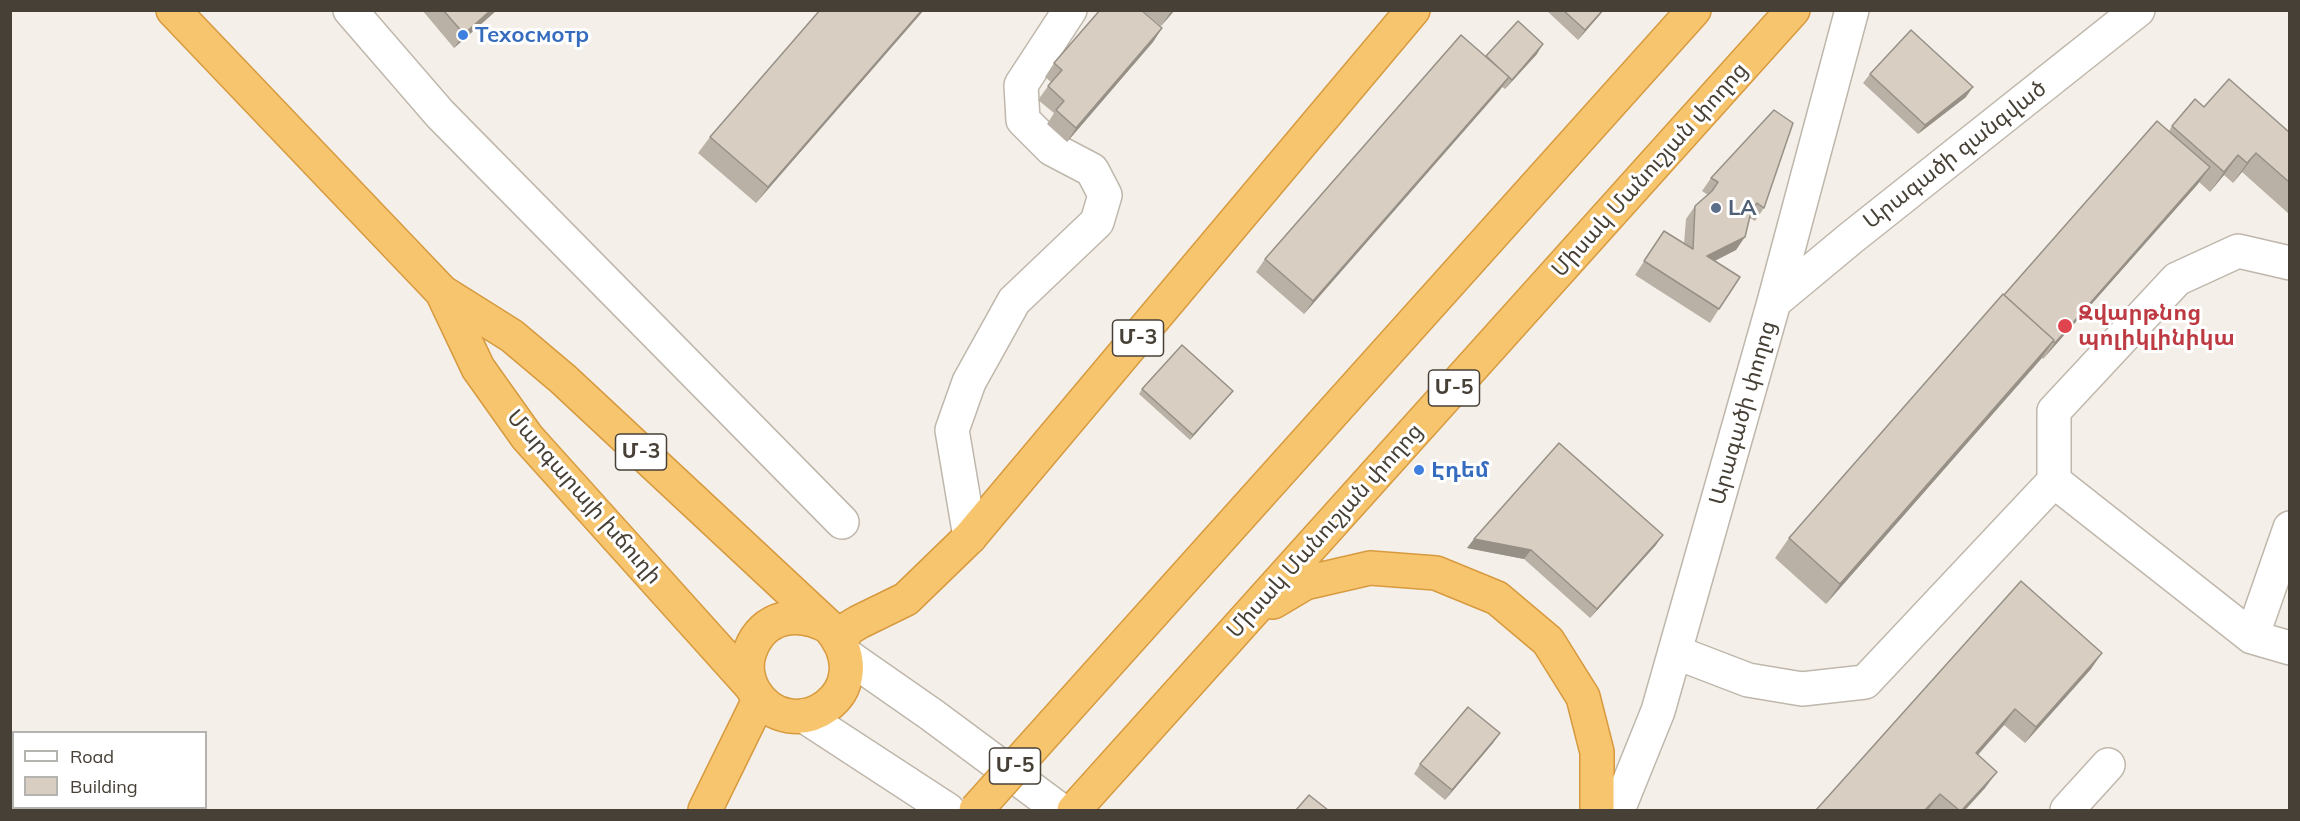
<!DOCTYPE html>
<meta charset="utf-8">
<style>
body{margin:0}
#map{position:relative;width:2300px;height:821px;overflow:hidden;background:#f4f0e9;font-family:Mulish,sans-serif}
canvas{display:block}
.frame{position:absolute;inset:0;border:12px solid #474037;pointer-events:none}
.legend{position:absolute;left:12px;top:731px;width:195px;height:78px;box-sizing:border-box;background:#fff;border:2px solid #b5b3af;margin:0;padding:8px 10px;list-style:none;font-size:18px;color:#474037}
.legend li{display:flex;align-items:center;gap:12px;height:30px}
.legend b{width:30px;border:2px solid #b5b3af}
</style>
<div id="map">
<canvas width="2300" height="821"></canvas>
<div class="frame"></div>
<ul class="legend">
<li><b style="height:8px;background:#fff"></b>Road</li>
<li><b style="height:16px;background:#d8cec1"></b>Building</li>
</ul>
</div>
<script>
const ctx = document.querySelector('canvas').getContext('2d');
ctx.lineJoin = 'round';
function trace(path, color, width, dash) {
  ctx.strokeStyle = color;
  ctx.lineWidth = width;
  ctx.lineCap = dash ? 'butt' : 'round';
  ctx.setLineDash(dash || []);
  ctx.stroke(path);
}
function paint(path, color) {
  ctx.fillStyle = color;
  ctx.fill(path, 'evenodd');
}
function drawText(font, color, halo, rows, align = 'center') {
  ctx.font = font + ' Mulish,"Noto Sans Armenian",sans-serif';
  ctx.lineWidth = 6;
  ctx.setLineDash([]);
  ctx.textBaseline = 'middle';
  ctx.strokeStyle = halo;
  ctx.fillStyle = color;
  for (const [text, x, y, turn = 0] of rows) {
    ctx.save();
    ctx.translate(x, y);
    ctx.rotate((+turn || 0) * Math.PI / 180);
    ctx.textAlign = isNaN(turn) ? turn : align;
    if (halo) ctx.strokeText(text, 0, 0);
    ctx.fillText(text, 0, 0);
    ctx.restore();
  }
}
const minor = new Path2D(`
 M 350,10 L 440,114 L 842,522
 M 1774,302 L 1851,238 L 2138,10
 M 2054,481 L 2252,637 L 2290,648
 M 970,537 L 952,430 L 969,382 L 1014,301 L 1097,222 L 1105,195 L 1092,170 L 1052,149 L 1023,120 L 1021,85 L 1070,10
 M 2252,637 L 2290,528
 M 1675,652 L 1748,680 L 1802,689 L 1865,682 L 2054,481 L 2054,411 L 2177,279 L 2238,251 L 2290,263
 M 846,655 L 932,715 L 1060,810
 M 804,716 L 948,810
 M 1618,810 L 1658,711 L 1774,302 L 1852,10
 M 2067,810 L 2108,765`);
const highway = new Path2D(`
 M 173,10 L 442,292 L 512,336 L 563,379 L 829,627 C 885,692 791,752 754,691 C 747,680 745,664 750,651 C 763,615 798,610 829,627
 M 442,292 L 478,368 L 527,437 L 751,686
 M 1273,602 L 1305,583 L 1370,568 L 1436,573 L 1497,598 L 1548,641 L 1583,697 L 1597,752 L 1597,810
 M 840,640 L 849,628 L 859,622 L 906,599 L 970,537 L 1413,10
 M 1055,722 L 1694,10
 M 705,810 L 759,700
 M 1074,810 L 1793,10`);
trace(minor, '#bfb7ab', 36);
trace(highway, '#d79a3f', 36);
trace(minor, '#fff', 33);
trace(highway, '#f8c56f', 33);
const highwayBridge = new Path2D(`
 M 976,810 L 1055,722`);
trace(highwayBridge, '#d79a3f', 36, []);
trace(highwayBridge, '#f8c56f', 33);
paint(new Path2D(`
 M 422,10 L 497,10 L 454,48 Z
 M 924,10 L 756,203 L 698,153 L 710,137 Z
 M 1142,10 L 1175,10 L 1161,26 Z
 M 1546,10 L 1604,10 L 1578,40 Z
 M 1162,28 L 1153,42 L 1067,142 L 1047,124 L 1054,113 L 1038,100 L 1051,82 L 1045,77 L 1054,63 Z
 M 1537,54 L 1505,89 L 1502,87 L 1304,314 L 1256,272 L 1265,259 L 1486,56 Z
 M 1870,74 L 1966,97 L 1918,134 L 1863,83 Z
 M 2204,107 L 2289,132 L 2289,214 L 2242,172 L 2233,183 L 2224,175 L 2210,192 L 2199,182 L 2043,359 L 2042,358 L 1826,604 L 1775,558 L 1789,538 L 2004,295 L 2169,131 L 2172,126 Z
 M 1774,110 L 1764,208 L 1755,221 L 1750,218 L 1736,250 L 1715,261 L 1719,309 L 1710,323 L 1635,275 L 1664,231 L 1684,244 L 1686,219 L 1695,206 L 1708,195 L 1702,191 L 1711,178 Z
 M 1142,389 L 1233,391 L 1190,440 L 1139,394 Z
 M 1474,539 L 1656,545 L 1590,618 L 1524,559 L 1467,548 Z
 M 2091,669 L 2025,743 L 2004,725 L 1978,755 L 1985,788 L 1965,810 L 1816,810 Z
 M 1500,733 L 1493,743 L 1445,800 L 1414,774 L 1420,764 Z`), '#bab1a6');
paint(new Path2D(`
 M 491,10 L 497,10 L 454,48 L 464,34 Z
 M 922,10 L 924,10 L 756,203 L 768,187 Z
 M 1173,10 L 1175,10 L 1161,26 L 1170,13 Z
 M 1603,10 L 1604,10 L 1578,40 L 1585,30 Z
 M 1162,28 L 1153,42 L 1067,142 L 1076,128 Z
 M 1543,44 L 1537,54 L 1505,89 L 1512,80 Z
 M 1509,77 L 1500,90 L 1304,314 L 1313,301 Z
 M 1973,87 L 1966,97 L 1918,134 L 1925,125 Z
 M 2256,153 L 2242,172 L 2233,183 L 2247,163 Z
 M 2238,155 L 2224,175 L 2210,192 L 2224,172 Z
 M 2210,167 L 2198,184 L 2043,359 L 2055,343 Z
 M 1745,237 L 1736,250 L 1698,269 L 1707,256 Z
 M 2054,340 L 2040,360 L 1826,604 L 1840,584 Z
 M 1233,391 L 1229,396 L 1190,440 L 1193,435 Z
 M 1663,535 L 1656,545 L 1590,618 L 1597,609 Z
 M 1474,539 L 1531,550 L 1524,559 L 1467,548 Z
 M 2102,653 L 2091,669 L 2025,743 L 2036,727 Z
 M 2015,709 L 2004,725 L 1965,769 L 1976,753 Z
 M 1500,733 L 1493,743 L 1445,800 L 1452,790 Z
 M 1997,772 L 1985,788 L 1965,810 L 1962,810 Z
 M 1940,794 L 1928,810 L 1925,810 Z`), '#979087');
const building = new Path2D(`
 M 443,10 L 491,10 L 464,34 Z
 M 820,10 L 922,10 L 768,187 L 710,137 Z
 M 1100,10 L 1141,10 L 1162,28 L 1076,128 L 1056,110 L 1064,101 L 1048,86 L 1062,70 L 1054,63 Z
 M 1563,10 L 1603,10 L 1585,30 Z
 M 1518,21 L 1543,44 L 1512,80 L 1486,56 Z
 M 1911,30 L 1973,87 L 1925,125 L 1870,74 Z
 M 1461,35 L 1509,77 L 1313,301 L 1265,259 Z
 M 2229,79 L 2289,132 L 2289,182 L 2256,153 L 2247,163 L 2238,155 L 2224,172 L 2172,126 L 2195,99 L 2204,107 Z
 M 1774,110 L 1793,123 L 1764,208 L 1757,203 L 1751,212 L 1745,237 L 1707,256 L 1740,277 L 1719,309 L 1644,261 L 1664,231 L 1693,249 L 1695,206 L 1712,191 L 1718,182 L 1711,178 Z
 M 2157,121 L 2210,167 L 2055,343 L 2053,341 L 2054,340 L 2004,295 Z
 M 2003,294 L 2054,340 L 1840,584 L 1789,538 Z
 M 1182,345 L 1233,391 L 1193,435 L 1142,389 Z
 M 1559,443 L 1663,535 L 1597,609 L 1531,550 L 1474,539 Z
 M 2021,581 L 2102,653 L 2036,727 L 2015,709 L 1976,753 L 1997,772 L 1962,810 L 1959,810 L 1940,794 L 1925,810 L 1816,810 Z
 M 1468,707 L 1500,733 L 1452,790 L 1420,764 Z
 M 1309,795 L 1328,810 L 1296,810 Z`);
paint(building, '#d8cec1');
trace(building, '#979087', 1.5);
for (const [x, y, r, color] of [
 [463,35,6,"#3f7fe0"],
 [1716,208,6,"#5c6f8a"],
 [2065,326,8,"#e0444e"],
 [1419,470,6,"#3f7fe0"]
]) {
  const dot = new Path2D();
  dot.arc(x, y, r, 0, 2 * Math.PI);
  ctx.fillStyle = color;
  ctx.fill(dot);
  trace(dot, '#fff', 2);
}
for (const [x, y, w] of [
 [1138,338,51],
 [1454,388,51],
 [641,452,51],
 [1015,766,51]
]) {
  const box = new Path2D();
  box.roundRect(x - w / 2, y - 18, w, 36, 4.5);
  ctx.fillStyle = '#fff';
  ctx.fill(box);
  trace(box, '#474037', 1.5);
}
drawText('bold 21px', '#474037', null, [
 ["Մ-3",1138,338],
 ["Մ-5",1454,388],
 ["Մ-3",641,452],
 ["Մ-5",1015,766]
]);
drawText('bold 22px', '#366cbe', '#fff', [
 ["Техосмотр",475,35],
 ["Էդեմ",1431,470]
], 'left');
drawText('22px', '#474037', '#fff', [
 ["Արագածի զանգված",1955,155,-38],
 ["Միսակ Մանուշյան փողոց",1650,170,-48],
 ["Արագածի փողոց",1743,413,-74],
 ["Մարգարայի խճուղի",584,497,49],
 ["Միսակ Մանուշյան փողոց",1325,531,-48]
]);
drawText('bold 22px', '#4e5e75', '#fff', [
 ["LA",1728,208]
], 'left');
drawText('bold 22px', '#be3a42', '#fff', [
 ["Զվարթնոց",2078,313],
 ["պոլիկլինիկա",2078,338]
], 'left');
</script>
